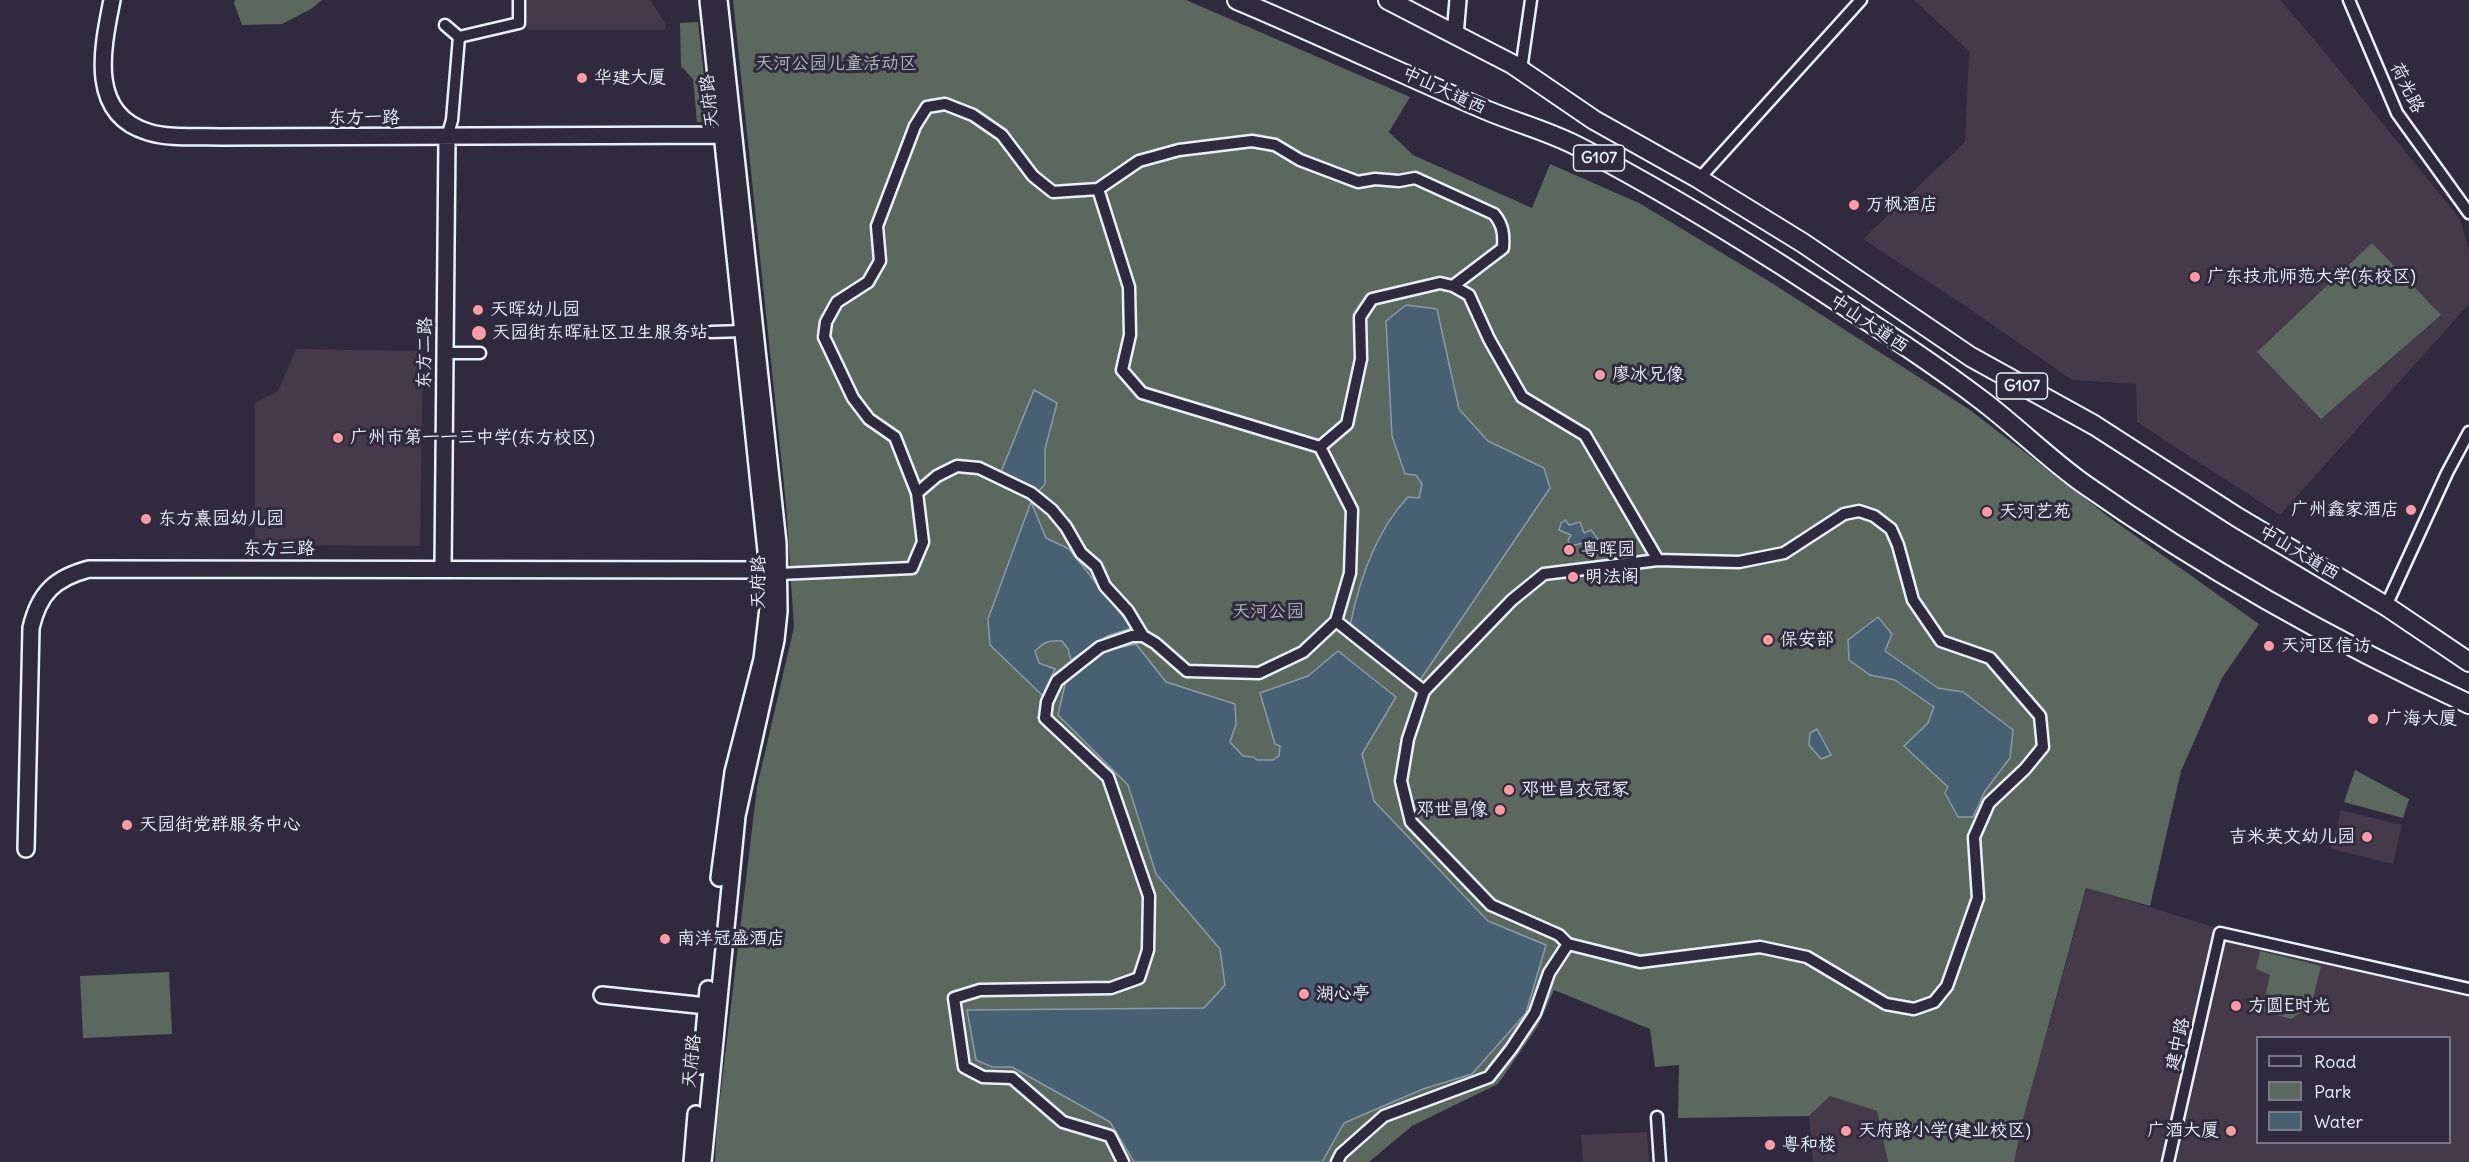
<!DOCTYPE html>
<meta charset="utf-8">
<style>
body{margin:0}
#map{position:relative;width:2469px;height:1162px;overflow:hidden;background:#2f2a3d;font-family:Delius,sans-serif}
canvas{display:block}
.legend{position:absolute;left:2256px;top:1036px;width:195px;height:108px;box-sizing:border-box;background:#2f2a3d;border:2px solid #797a88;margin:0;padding:8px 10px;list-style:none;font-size:18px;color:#e8f1f8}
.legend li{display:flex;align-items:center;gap:12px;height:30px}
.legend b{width:30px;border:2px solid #797a88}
</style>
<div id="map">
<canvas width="2469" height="1162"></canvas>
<ul class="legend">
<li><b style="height:8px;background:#2f2a3d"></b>Road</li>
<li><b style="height:16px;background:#5b685e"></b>Park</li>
<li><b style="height:16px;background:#486172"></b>Water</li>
</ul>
</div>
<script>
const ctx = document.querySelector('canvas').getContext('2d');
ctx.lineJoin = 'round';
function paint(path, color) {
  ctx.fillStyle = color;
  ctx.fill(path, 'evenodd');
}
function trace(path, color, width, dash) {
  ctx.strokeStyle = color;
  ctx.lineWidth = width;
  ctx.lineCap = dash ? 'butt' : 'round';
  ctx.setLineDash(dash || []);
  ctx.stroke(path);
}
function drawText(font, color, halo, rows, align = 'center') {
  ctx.font = font + ' Delius,"LXGW WenKai TC",sans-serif';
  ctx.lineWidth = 6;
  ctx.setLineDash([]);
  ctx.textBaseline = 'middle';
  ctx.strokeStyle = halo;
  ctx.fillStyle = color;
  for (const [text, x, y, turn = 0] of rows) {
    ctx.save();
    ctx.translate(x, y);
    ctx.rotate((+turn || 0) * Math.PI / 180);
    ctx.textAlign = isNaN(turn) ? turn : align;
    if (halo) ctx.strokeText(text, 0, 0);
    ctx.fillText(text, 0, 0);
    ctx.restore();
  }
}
paint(new Path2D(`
 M 527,0 L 650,0 L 665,23 L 665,30 L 527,30 Z
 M 1914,0 L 2280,0 L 2318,44 L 2460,219 L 2469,250 L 2469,304 L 2280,515 L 2137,422 L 2136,384 L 2072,380 L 1970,309 L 1863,239 L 1965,142 L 1969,51 Z
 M 296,349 L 423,351 L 420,546 L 255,545 L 255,403 L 278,391 Z
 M 2341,810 L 2402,825 L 2393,864 L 2331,849 Z
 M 2087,888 L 2217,928 L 2469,993 L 2469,1162 L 2014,1162 L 2024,1115 ZM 2258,1038 L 2450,1038 L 2450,1142 L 2258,1142 Z
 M 1830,1096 L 1877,1111 L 1888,1162 L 1813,1162 L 1809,1116 Z
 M 1647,1132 L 1649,1162 L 1583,1162 L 1581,1135 Z`), '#453a4a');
paint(new Path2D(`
 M 235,0 L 322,0 L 311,9 L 282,24 L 242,25 L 234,3 Z
 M 733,0 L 1186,0 L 1410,97 L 1389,132 L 1413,155 L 1532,208 L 1550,164 L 1639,203 L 1767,280 L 1970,410 L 2113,520 L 2259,624 L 2222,678 L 2181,771 L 2150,906 L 2086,888 L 2024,1115 L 2014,1162 L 1888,1162 L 1877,1111 L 1830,1096 L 1809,1116 L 1678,1118 L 1679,1065 L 1655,1067 L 1650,1029 L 1554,990 L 1538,1026 L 1498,1084 L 1412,1126 L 1369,1162 L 715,1162 L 717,1123 L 757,787 L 794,627 L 786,504 Z
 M 698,22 L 709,122 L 697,122 L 693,79 L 681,66 L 680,23 Z
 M 2372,243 L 2441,315 L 2321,419 L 2257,352 Z
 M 2355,770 L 2409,799 L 2403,818 L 2344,802 Z
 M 2260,951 L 2321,966 L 2311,1006 L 2291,1019 L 2262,1011 L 2270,975 L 2256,969 Z
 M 169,972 L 172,1034 L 83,1038 L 80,976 Z`), '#5b685e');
const water = new Path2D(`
 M 1406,305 L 1437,309 L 1459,409 L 1488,441 L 1544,468 L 1550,488 L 1420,680 L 1350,626 C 1359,581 1376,531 1408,497 L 1419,498 L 1422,484 L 1416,475 L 1405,474 L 1392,436 L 1386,321 Z
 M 1034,390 L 1057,403 L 1045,449 L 1045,484 L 1038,492 L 1001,472 Z
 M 1031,502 L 1046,538 L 1069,549 L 1132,628 L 1107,636 L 1071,660 L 1068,649 L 1062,641 C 1049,640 1044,642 1035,651 L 1039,663 L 1055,669 L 1043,696 L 990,645 L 988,619 Z
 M 1565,520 L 1569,525 L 1580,522 L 1584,533 L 1591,530 L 1598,539 L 1571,546 L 1568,540 L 1571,535 L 1559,530 L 1561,523 Z
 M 1878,617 L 1892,634 L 1885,651 L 1938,688 L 1963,692 L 2013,730 L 2010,758 L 1985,791 L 1973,817 L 1958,817 L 1945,793 L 1948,787 L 1904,746 L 1928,723 L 1934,707 L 1895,680 L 1870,675 L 1849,660 L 1848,640 Z
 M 1136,644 L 1166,682 L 1235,704 L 1236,724 L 1230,742 L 1243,756 L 1253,757 L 1257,760 L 1273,760 L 1279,756 L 1280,746 L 1275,744 L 1260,693 L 1308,676 L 1338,651 L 1396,697 L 1362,754 L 1374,801 L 1488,921 L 1546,945 L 1526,1013 L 1472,1074 L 1423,1089 L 1344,1123 L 1322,1162 L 1134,1162 L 1110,1122 L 1012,1067 L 992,1067 L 976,1060 L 967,1010 L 1204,1008 L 1225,985 L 1220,949 L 1156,874 L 1128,785 L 1058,715 L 1066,680 L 1108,650 Z
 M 1817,729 L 1831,755 L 1821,759 L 1809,745 L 1810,733 Z`);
paint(water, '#486172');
trace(water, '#889ba8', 1.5);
const street = new Path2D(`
 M 2349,0 L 2397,113 L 2469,213
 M 445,25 L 459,37
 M 1521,70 L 1531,0
 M 447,137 L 452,120 L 459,37 L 519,23 L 519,0
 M 1699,179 L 1861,0
 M 1098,189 L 1129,287 L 1130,335 L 1122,370 L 1142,393 L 1320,447 L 1352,510 L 1350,573 L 1336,621 L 1303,652 L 1259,673 L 1187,671 L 1155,643 L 1143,636 L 1132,636 L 1100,647 L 1057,681 L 1047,702 L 1045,718 L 1108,777 L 1149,896 L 1148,950 L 1139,978 L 1111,988 L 980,990 L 954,998 L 964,1067 L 983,1077 L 1012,1078 L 1063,1122 L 1110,1136 L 1123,1162
 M 711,332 L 744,331
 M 445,353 L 480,353
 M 1320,447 L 1347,424 L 1361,359 L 1360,317 L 1372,299 L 1440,283 L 1453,286
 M 917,493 L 937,476 L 957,466 L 979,468 L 1031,493 L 1052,510 L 1066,527 L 1081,553 L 1096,566 L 1105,586 L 1128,611 L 1143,636
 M 1859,511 L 1874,516 L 1891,529 L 1898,545 L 1913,600 L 1941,641 L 1990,658 L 2040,716 L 2043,747 L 2025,769 L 1989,803 L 1974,837 L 1978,898 L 1947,986 L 1934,1002 L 1914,1009 L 1886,1004 L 1807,957 L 1760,947 L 1640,962 L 1568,944 L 1559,935 L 1491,905 L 1411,822 L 1401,781 L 1408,739 L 1424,691 L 1512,600 L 1544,574 L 1658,560 L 1739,562 L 1784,553 L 1844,514 Z
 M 779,574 L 912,568 L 923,542 L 917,493 L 895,437 L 869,419 L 853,398 L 824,337 L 826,322 L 837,302 L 868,282 L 880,261 L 877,226 L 915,126 L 927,107 L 945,104 L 973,115 L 1002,135 L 1033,176 L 1053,192 L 1098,189 L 1139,161 L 1179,150 L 1252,141 L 1275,145 L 1300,160 L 1358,182 L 1375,179 L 1399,181 L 1415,178 L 1494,214 C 1503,225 1504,234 1503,248 L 1453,286 L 1469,295 L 1489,339 L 1522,397 L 1585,435 L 1658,560
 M 2386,606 L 2447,473 L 2469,432
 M 1336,621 L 1424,691
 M 1657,1117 L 1660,1162
 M 1337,1162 L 1341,1154 L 1384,1116 L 1489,1077 L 1511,1049 L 1535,1013 L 1549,973 L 1568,944
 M 2168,1162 L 2220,933 L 2469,989`);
const secondary = new Path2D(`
 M 112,0 C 103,46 87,114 148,132 C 170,139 198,136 222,137 L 730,135
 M 708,0 L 768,570 L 768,608 L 762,659 L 733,772 L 719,878
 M 1455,35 L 1458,0
 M 443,569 L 447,137
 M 26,849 L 31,628 C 39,593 55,578 89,569 L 776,570
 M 602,995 L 716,1007
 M 701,1066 L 708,989
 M 692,1162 L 696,1114
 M 703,1162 L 737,816 L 776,640 L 779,611 L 778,543 L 719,0`);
const highway = new Path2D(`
 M 1237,0 C 1318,34 1398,72 1479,107 C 1512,122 1547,130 1579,147 C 1649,183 1717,224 1783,266 C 1850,310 1920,353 1984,402 C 2019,429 2049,459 2084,484 C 2205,569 2335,642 2469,704
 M 1388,0 L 1512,64 L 1594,120 L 1699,179 L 1803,243 L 1971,357 L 2094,425 L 2237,517 L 2386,606 L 2469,662`);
trace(street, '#e8f1f8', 15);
trace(secondary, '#e8f1f8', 20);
trace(highway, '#e8f1f8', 22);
trace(street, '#2f2a3d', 10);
trace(secondary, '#2f2a3d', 15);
trace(highway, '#2f2a3d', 18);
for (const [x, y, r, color] of [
 [582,78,6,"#ff9aa2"],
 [1854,205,6,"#ff9aa2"],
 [2195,277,6,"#ff9aa2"],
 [478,310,6,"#ff9aa2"],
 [479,333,8,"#ff9aa2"],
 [1600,375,6,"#ff9aa2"],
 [338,438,6,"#ff9aa2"],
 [2411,510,6,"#ff9aa2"],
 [1987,512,6,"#ff9aa2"],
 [146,519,6,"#ff9aa2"],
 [1569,550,6,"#ff9aa2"],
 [1573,577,6,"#ff9aa2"],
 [1768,640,6,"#ff9aa2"],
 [2269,646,6,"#ff9aa2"],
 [2373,719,6,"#ff9aa2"],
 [1509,790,6,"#ff9aa2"],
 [1500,810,6,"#ff9aa2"],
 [127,825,6,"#ff9aa2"],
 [2367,837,6,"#ff9aa2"],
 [665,939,6,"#ff9aa2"],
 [1304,994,6,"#ff9aa2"],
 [2236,1006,6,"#ff9aa2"],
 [1846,1131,6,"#ff9aa2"],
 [2231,1131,6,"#ff9aa2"],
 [1770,1145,6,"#ff9aa2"]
]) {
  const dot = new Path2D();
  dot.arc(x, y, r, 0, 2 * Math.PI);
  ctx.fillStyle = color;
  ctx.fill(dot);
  trace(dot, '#2f2a3d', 2);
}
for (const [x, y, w] of [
 [1599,158,51],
 [2022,386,51]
]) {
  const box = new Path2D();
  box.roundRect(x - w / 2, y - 13, w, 26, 4.5);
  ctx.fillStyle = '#2f2a3d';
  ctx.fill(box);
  trace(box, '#e8f1f8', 1.5);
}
drawText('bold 16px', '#e8f1f8', null, [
 ["G107",1599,158],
 ["G107",2022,386]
]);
drawText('18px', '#b0baba', '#2f2a3d', [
 ["天河公园儿童活动区",836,64],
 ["天河公园",1268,612]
]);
drawText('18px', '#e8f1f8', '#2f2a3d', [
 ["华建大厦",594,78],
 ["万枫酒店",1866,205],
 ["广东技术师范大学(东校区)",2207,277],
 ["天晖幼儿园",490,310],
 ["天园街东晖社区卫生服务站",492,333],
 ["廖冰兄像",1612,375],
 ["广州市第一一三中学(东方校区)",350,438],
 ["广州鑫家酒店",2399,510,"right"],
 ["天河艺苑",1999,512],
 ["东方熹园幼儿园",158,519],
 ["粤晖园",1581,550],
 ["明法阁",1585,577],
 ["保安部",1780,640],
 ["天河区信访",2281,646],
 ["广海大厦",2385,719],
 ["邓世昌衣冠冢",1521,790],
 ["邓世昌像",1488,810,"right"],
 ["天园街党群服务中心",139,825],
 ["吉米英文幼儿园",2355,837,"right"],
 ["南洋冠盛酒店",677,939],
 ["湖心亭",1316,994],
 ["方圆E时光",2248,1006],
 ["天府路小学(建业校区)",1858,1131],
 ["广酒大厦",2219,1131,"right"],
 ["粤和楼",1782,1145]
], 'left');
drawText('18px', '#e8f1f8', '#2f2a3d', [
 ["荷光路",2407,88,64],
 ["中山大道西",1444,91,25],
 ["天府路",710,101,-96],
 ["东方一路",364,118],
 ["中山大道西",1869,324,34],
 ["东方二路",425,353,-89],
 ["东方三路",279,549],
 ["中山大道西",2299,553,31],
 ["天府路",759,582,-90],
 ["建中路",2178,1044,-77],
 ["天府路",692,1061,-84]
]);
</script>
